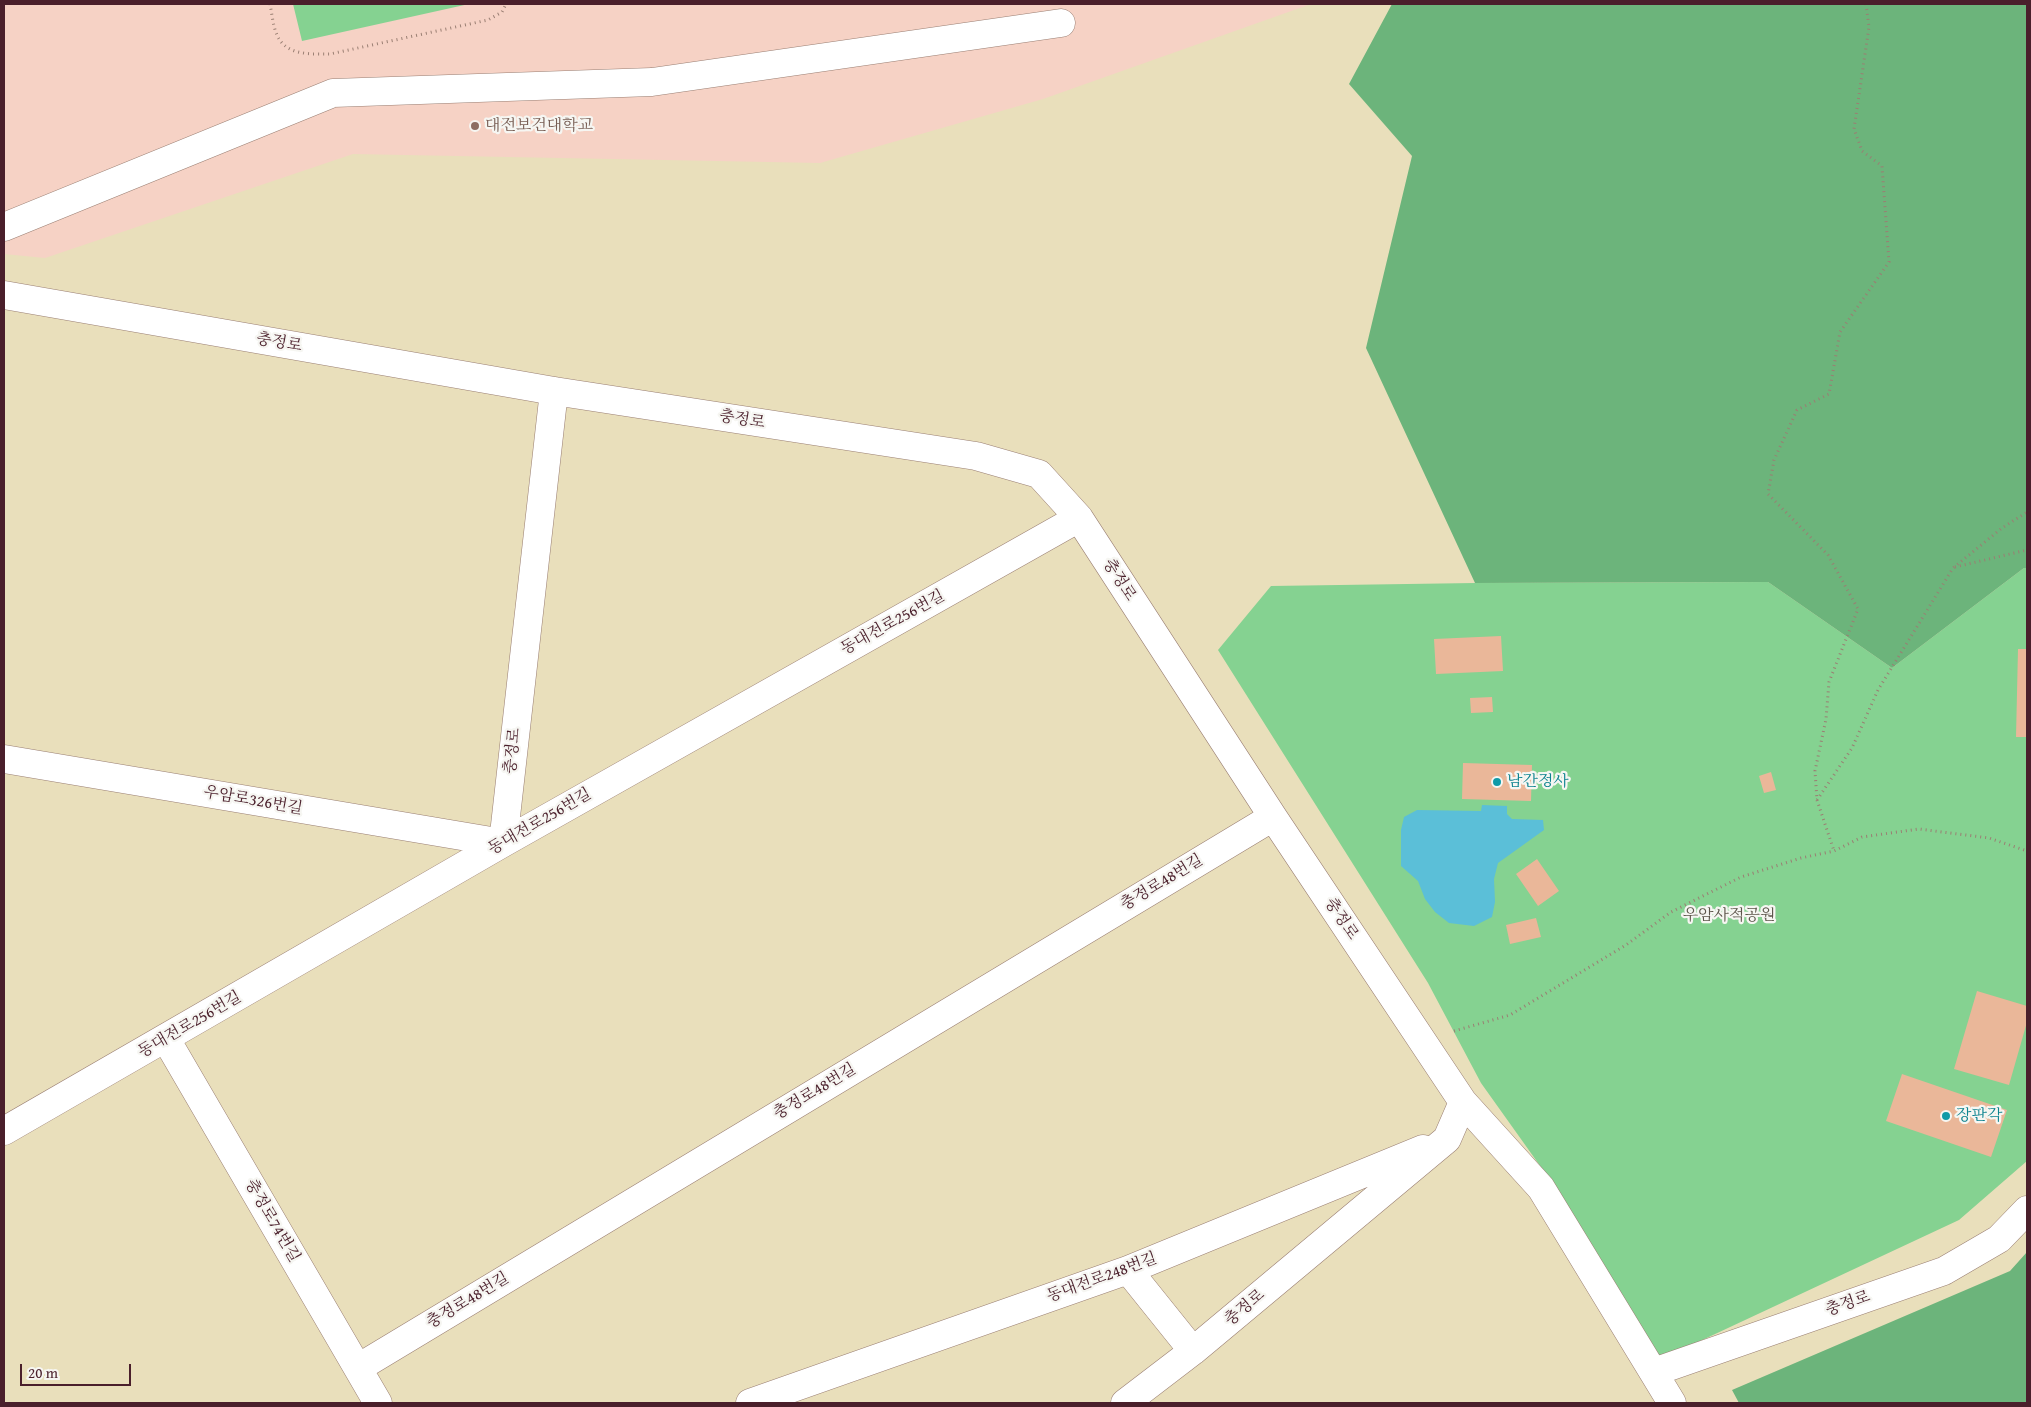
<!DOCTYPE html>
<meta charset="utf-8">
<style>
body{margin:0}
#map{position:relative;width:2031px;height:1407px;overflow:hidden;background:#e9dfbb;font-family:"Gentium Book Plus",serif}
canvas{display:block}
.frame{position:absolute;inset:0;border:5px solid #4a1f2b;pointer-events:none}
.scale{position:absolute;left:20px;top:1364px;width:111px;height:22px;box-sizing:border-box;border:2px solid #4a1f2b;border-top:0;padding-left:6px;font-size:15px;line-height:18px;white-space:nowrap;color:#4a1f2b;-webkit-text-stroke:4px #f6f6f2;paint-order:stroke}
</style>
<div id="map">
<canvas width="2031" height="1407"></canvas>
<div class="frame"></div>
<div class="scale">20 m</div>
</div>
<script>
const ctx = document.querySelector('canvas').getContext('2d');
ctx.lineJoin = 'round';
function paint(path, color) {
  ctx.fillStyle = color;
  ctx.fill(path, 'evenodd');
}
function trace(path, color, width, dash) {
  ctx.strokeStyle = color;
  ctx.lineWidth = width;
  ctx.lineCap = dash ? 'butt' : 'round';
  ctx.setLineDash(dash || []);
  ctx.stroke(path);
}
function drawText(font, color, halo, rows, align = 'center') {
  ctx.font = font + ' "Gentium Book Plus","Noto Serif KR",serif';
  ctx.lineWidth = 4.5;
  ctx.setLineDash([]);
  ctx.textBaseline = 'middle';
  ctx.strokeStyle = halo;
  ctx.fillStyle = color;
  for (const [text, x, y, turn = 0] of rows) {
    ctx.save();
    ctx.translate(x, y);
    ctx.rotate((+turn || 0) * Math.PI / 180);
    ctx.textAlign = isNaN(turn) ? turn : align;
    if (halo) ctx.strokeText(text, 0, 0);
    ctx.fillText(text, 0, 0);
    ctx.restore();
  }
}
paint(new Path2D(`
 M 4,4 L 1311,4 L 1043,99 L 820,163 L 353,154 L 45,258 L 4,254 Z`), '#f6d2c5');
paint(new Path2D(`
 M 293,4 L 469,4 L 302,41 Z
 M 2024,568 L 2027,568 L 2027,1161 L 1959,1220 L 1651,1364 L 1548,1177 L 1481,1083 L 1428,983 L 1218,650 L 1271,586 L 1475,583 L 1768,582 L 1892,668 Z`), '#85d291');
paint(new Path2D(`
 M 1392,4 L 2027,4 L 2027,568 L 2024,568 L 1892,668 L 1768,582 L 1475,583 L 1366,348 L 1412,156 L 1349,84 Z
 M 2027,1252 L 2027,1403 L 1739,1403 L 1732,1390 L 2010,1271 Z`), '#6cb47b');
paint(new Path2D(`
 M 1482,805 L 1507,806 L 1507,814 L 1512,819 L 1543,820 L 1544,830 L 1498,863 L 1494,879 L 1495,902 L 1492,917 L 1474,926 L 1449,923 L 1435,912 L 1425,899 L 1418,881 L 1401,866 L 1401,830 L 1404,817 L 1417,810 L 1481,811 Z`), '#5bbfd8');
paint(new Path2D(`
 M 1501,636 L 1503,671 L 1436,674 L 1434,639 Z
 M 2018,649 L 2027,649 L 2027,737 L 2016,737 Z
 M 1492,697 L 1493,712 L 1471,713 L 1470,698 Z
 M 1463,763 L 1532,765 L 1531,801 L 1462,799 Z
 M 1771,772 L 1776,790 L 1764,793 L 1759,776 Z
 M 1537,859 L 1559,891 L 1538,906 L 1516,874 Z
 M 1536,918 L 1541,937 L 1510,944 L 1506,925 Z
 M 1977,991 L 2027,1006 L 2027,1022 L 2009,1085 L 1954,1069 Z
 M 1902,1074 L 2007,1110 L 1991,1157 L 1886,1121 Z`), '#eab799');
const minor = new Path2D(`
 M 4,227 L 333,93 L 652,82 L 1061,23
 M 4,295 L 554,391 L 976,456 L 1039,474 L 1079,518 L 1273,817 L 1463,1102 L 1447,1139 L 1193,1351 L 1125,1403
 M 4,759 L 503,843 L 554,391
 M 166,1039 L 378,1403
 M 1463,1102 L 1541,1188 L 1672,1403
 M 4,1131 L 503,843 L 1079,518
 M 1128,1270 L 1193,1351
 M 358,1368 L 1273,817
 M 1654,1372 L 1944,1271 L 1999,1239 L 2027,1210
 M 750,1403 L 1128,1270 L 1423,1149`);
trace(minor, '#9a7f73', 29);
trace(new Path2D(`
 M 270,4 C 272,14 273,26 277,35 C 286,56 311,54 330,54 L 488,20 L 502,12 L 506,4
 M 1866,4 L 1869,27 L 1854,129 L 1862,151 L 1882,166 L 1889,262 L 1840,332 L 1829,394 L 1797,410 L 1774,460 L 1768,494 L 1828,555 L 1858,609 L 1829,682 L 1826,719 L 1815,771 L 1817,800 L 1852,748 L 1878,690 L 1953,568 L 2002,528 L 2027,512
 M 1955,567 L 2027,550
 M 1817,800 L 1834,851
 M 1454,1031 L 1510,1015 L 1626,945 L 1671,912 L 1741,877 L 1801,858 L 1834,851 L 1862,837 L 1919,829 L 1989,838 L 2027,851`), '#9a7f73', 3, [1, 4]);
trace(minor, '#fff', 28);
for (const [x, y, r, color] of [
 [475,126,5,"#8d6e63"],
 [1497,782,5,"#0f9aa8"],
 [1946,1116,5,"#0f9aa8"]
]) {
  const dot = new Path2D();
  dot.arc(x, y, r, 0, 2 * Math.PI);
  ctx.fillStyle = color;
  ctx.fill(dot);
  trace(dot, '#f6f6f2', 2);
}
drawText('16px', '#785e54', '#f6f6f2', [
 ["대전보건대학교",485,126]
], 'left');
drawText('16px', '#4a1f2b', '#f6f6f2', [
 ["충정로",279,343,10],
 ["충정로",742,420,9],
 ["충정로",1119,580,57],
 ["동대전로256번길",893,623,-29],
 ["충정로",513,751,-84],
 ["우암로326번길",253,801,10],
 ["동대전로256번길",540,822,-30],
 ["충정로48번길",1162,883,-31],
 ["충정로",1341,919,56],
 ["동대전로256번길",190,1025,-30],
 ["충정로48번길",815,1092,-31],
 ["충정로74번길",272,1221,60],
 ["동대전로248번길",1102,1278,-20],
 ["충정로48번길",468,1301,-31],
 ["충정로",1848,1304,-19],
 ["충정로",1245,1308,-40]
]);
drawText('16px', '#0d838f', '#f6f6f2', [
 ["남간정사",1507,782],
 ["장판각",1956,1116]
], 'left');
drawText('16px', '#5c554a', '#f6f6f2', [
 ["우암사적공원",1729,916]
]);
</script>
